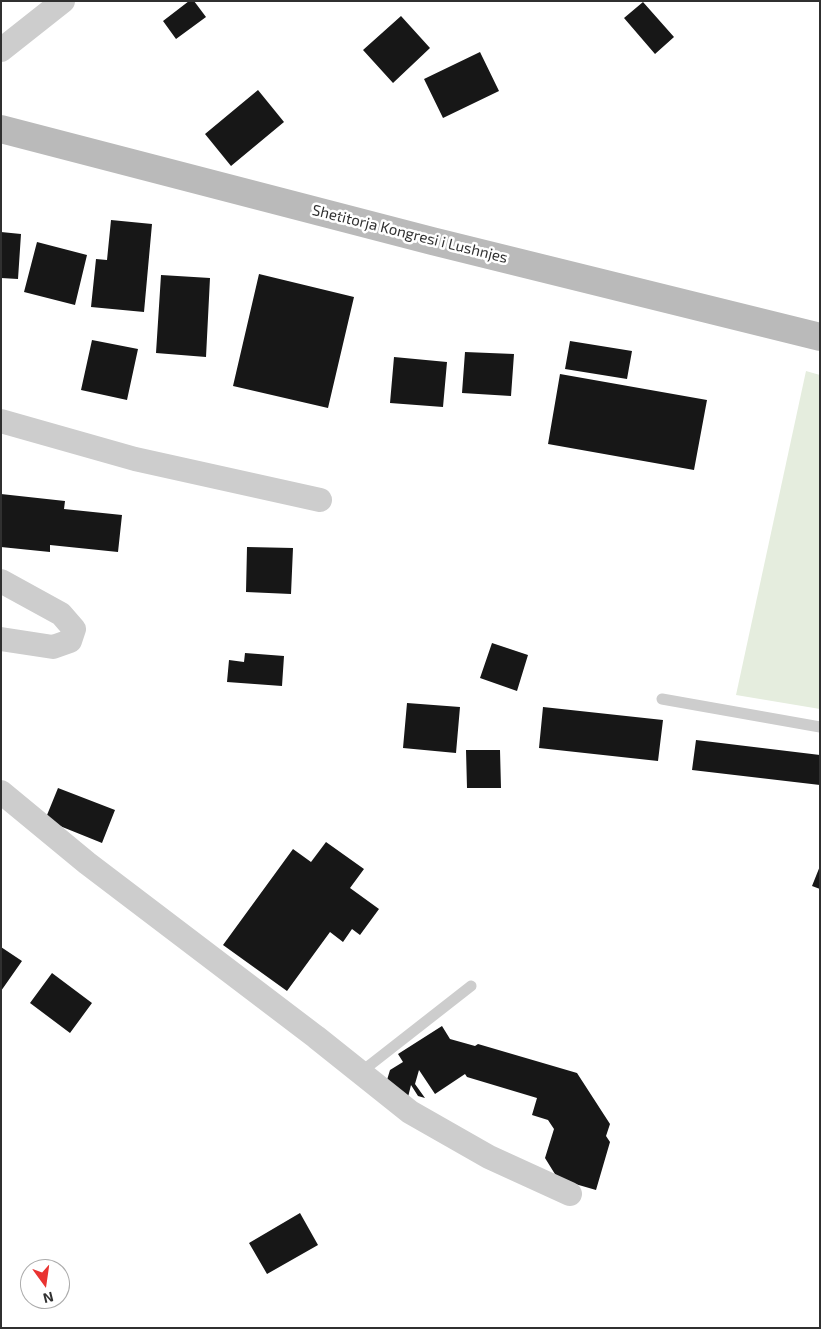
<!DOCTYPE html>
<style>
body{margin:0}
#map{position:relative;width:821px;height:1329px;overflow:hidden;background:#fff;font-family:"Exo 2",sans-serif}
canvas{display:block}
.frame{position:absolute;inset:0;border:2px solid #303030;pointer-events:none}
.north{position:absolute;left:20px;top:1259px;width:50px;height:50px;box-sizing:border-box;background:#fff;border:1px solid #acacac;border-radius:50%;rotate:166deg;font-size:14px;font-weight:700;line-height:20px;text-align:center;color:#303030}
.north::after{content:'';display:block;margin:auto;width:18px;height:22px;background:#e93331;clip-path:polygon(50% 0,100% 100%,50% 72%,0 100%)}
</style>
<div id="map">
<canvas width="821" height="1329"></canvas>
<div class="frame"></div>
<div class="north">N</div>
</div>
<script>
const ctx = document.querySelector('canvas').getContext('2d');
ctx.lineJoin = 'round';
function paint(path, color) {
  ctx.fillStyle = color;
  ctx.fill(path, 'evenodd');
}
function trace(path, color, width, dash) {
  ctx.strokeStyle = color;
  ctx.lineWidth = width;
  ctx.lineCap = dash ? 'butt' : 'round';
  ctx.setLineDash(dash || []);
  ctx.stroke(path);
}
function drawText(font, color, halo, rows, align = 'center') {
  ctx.font = font + ' "Exo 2",sans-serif';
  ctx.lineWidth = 5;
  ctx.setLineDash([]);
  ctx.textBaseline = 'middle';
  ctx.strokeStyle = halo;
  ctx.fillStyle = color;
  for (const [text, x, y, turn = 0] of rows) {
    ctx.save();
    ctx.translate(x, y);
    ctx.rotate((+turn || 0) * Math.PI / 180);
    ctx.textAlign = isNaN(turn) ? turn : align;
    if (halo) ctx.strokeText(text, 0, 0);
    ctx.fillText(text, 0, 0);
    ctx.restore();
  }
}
paint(new Path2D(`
 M 806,371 L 820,375 L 820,709 L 736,695 Z`), '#e5edde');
paint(new Path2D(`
 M 189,1 L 194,1 L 206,17 L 176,39 L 163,21 Z
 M 643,2 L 674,37 L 655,54 L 624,18 Z
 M 401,16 L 430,48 L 393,83 L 363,50 Z
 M 480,52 L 499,91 L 443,118 L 424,79 Z
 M 258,90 L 284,122 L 231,166 L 205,134 Z
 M 111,220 L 152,224 L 144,312 L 91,307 L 96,259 L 107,260 Z
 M 1,232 L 21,234 L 18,279 L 1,278 Z
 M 37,242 L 87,255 L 75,305 L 24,292 Z
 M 259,274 L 354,297 L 328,408 L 233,386 Z
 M 161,275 L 210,278 L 206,357 L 156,353 Z
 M 92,340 L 138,349 L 127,400 L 81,390 Z
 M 570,341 L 632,351 L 627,379 L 565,369 Z
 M 465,352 L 514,354 L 511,396 L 462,393 Z
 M 394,357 L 447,362 L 443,407 L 390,403 Z
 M 560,374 L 707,400 L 694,470 L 548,444 Z
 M 1,494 L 65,501 L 64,509 L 122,515 L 118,552 L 50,545 L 50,552 L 1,547 Z
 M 247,547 L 293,548 L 291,594 L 246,592 Z
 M 492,643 L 528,655 L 517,691 L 480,678 Z
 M 245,653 L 284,656 L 282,686 L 227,682 L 229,660 L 244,662 Z
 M 407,703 L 460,707 L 456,753 L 403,748 Z
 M 543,707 L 663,720 L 658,761 L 539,748 Z
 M 696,740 L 820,755 L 820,785 L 692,770 Z
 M 466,750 L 500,750 L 501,788 L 467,788 Z
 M 58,788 L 115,810 L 102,843 L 45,820 Z
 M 326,842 L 364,869 L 350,888 L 379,909 L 360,935 L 352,929 L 343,942 L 330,932 L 287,991 L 223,945 L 293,849 L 311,862 Z
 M 820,866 L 820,889 L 812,886 Z
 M 1,947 L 22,961 L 1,991 Z
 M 52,973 L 92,1003 L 70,1033 L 30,1003 Z
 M 442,1026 L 450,1039 L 475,1046 L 478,1044 L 577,1073 L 610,1124 L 606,1136 L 610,1142 L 596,1190 L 558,1179 L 545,1158 L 554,1129 L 548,1120 L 532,1115 L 537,1098 L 467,1077 L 465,1074 L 435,1094 L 419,1070 L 415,1084 L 425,1098 L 418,1096 L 411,1085 L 408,1097 L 384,1090 L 390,1070 L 403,1062 L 398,1054 Z
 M 300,1213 L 318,1245 L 267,1274 L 249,1243 Z`), '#171717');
trace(new Path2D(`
 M 662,699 L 820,727
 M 361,1072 L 471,986`), '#cdcdcd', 11);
trace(new Path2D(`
 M 1,50 L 63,1
 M 1,421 L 135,459 L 320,500
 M 1,581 L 61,614 L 74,629 L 70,641 L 53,647 L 1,639
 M 1,792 L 87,863 L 316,1037 L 410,1112 L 489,1157 L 570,1194`), '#cdcdcd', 24);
trace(new Path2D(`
 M 1,129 L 432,241 L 820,337`), '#bababa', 28);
drawText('15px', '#303030', '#fff', [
 ["Shetitorja Kongresi i Lushnjes",410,234,14]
]);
</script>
